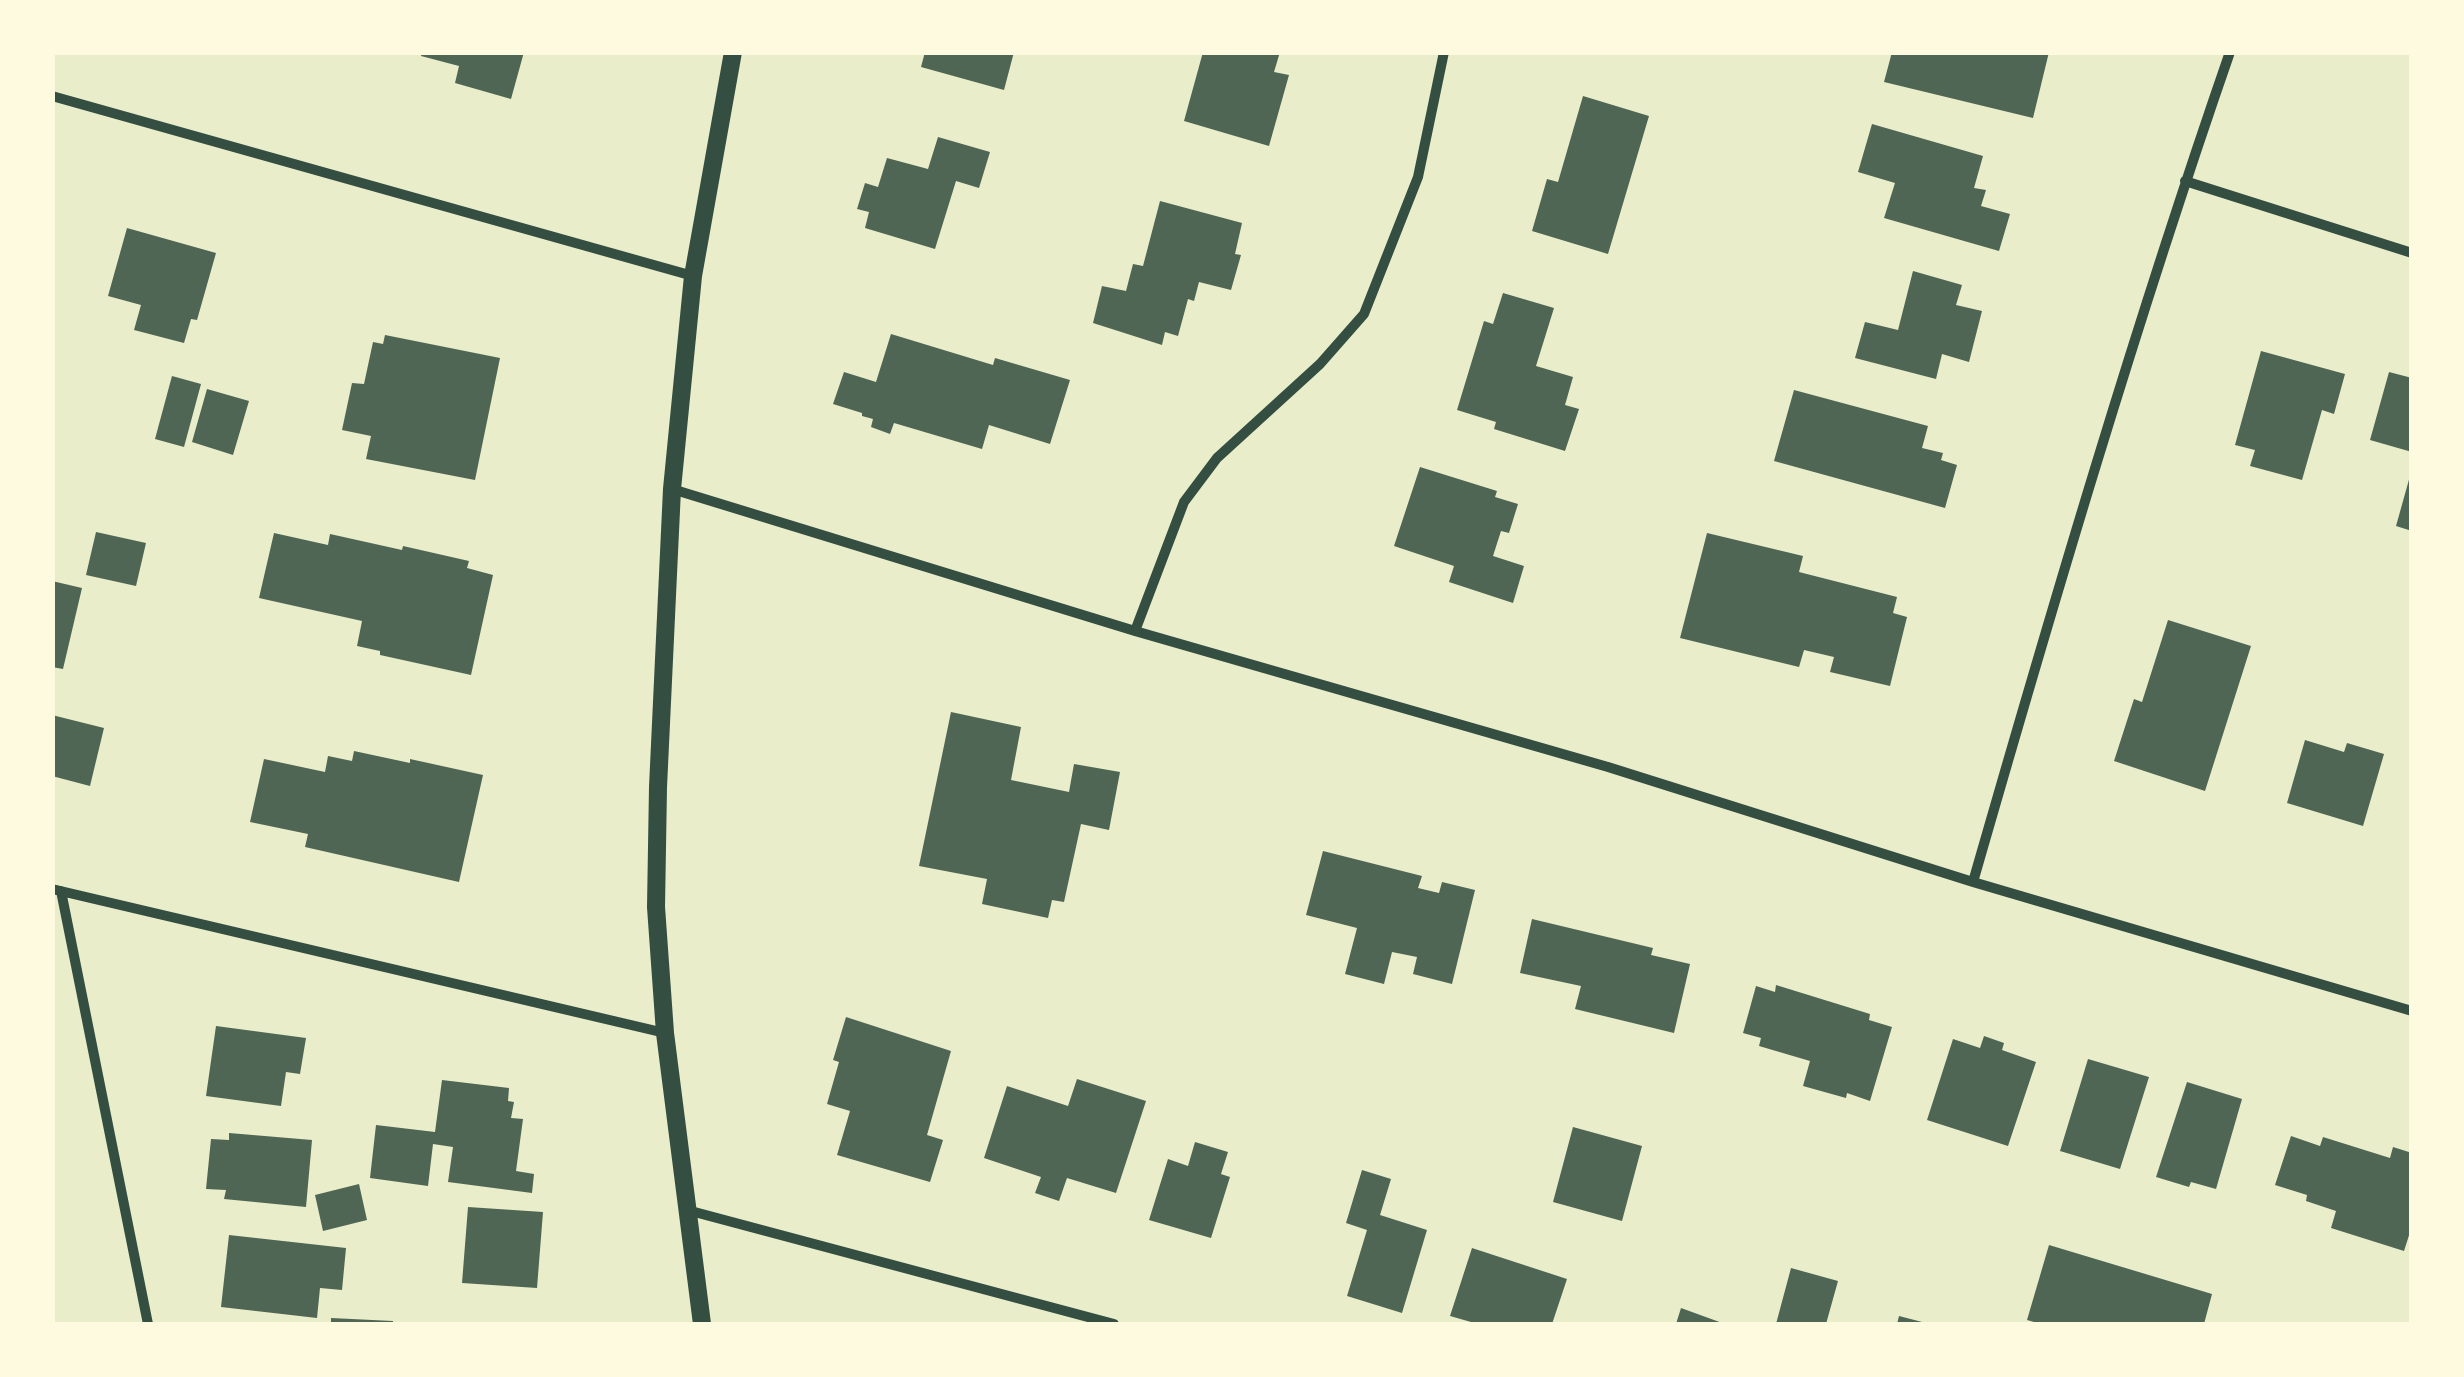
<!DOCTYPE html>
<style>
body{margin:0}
#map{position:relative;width:2464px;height:1377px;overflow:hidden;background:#e9edc9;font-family:Jost,sans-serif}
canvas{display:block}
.frame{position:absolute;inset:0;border:55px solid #fefae0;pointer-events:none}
</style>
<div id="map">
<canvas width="2464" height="1377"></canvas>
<div class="frame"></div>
</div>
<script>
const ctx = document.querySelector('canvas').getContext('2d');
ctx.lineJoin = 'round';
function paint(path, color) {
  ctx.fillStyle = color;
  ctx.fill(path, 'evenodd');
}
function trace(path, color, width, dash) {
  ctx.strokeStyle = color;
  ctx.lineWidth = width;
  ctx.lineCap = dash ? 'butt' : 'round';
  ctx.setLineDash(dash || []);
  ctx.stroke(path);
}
paint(new Path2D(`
 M 422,52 L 524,52 L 511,99 L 455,83 L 459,66 L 421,56 Z
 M 925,52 L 1014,52 L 1004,90 L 921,67 Z
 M 1203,52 L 1280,52 L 1274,72 L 1289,75 L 1269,146 L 1184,121 Z
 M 1892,52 L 2049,52 L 2033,118 L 1884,82 Z
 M 1583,96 L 1649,116 L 1608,254 L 1532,231 L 1547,179 L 1558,182 Z
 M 1872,124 L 1983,156 L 1974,188 L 1986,190 L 1981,206 L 2010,214 L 1999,251 L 1884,218 L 1895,183 L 1858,172 Z
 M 938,137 L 990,152 L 979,188 L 956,181 L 935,249 L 865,228 L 869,212 L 857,209 L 865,183 L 878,187 L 887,158 L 928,169 Z
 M 1160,201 L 1242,223 L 1235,254 L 1241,255 L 1231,290 L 1199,282 L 1194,301 L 1188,299 L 1178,336 L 1165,332 L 1162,345 L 1093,323 L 1102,286 L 1126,291 L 1133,264 L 1143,266 Z
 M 127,228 L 216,253 L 197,320 L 191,319 L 184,343 L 134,330 L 141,305 L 108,296 Z
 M 1913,271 L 1962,285 L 1956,305 L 1982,311 L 1969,362 L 1942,354 L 1936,379 L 1855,358 L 1865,322 L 1898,330 Z
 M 1503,293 L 1554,308 L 1536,366 L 1573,377 L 1565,405 L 1579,409 L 1565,451 L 1494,429 L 1496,422 L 1457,410 L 1484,321 L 1493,324 Z
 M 891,334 L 993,365 L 995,358 L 1070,380 L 1050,444 L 989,425 L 982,449 L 894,423 L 890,434 L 871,427 L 873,419 L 862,416 L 862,413 L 833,404 L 844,372 L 876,382 Z
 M 385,335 L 500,358 L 475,480 L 366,459 L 371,436 L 342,430 L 352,383 L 364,384 L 373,342 L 383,344 Z
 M 2261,351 L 2345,374 L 2334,414 L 2322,410 L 2302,480 L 2250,466 L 2255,450 L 2235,445 Z
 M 2389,372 L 2412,378 L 2412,452 L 2370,440 Z
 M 172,376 L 201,384 L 184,447 L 155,439 Z
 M 207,389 L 249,401 L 233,455 L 192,442 Z
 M 1794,390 L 1928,426 L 1922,448 L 1943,453 L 1941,460 L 1957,465 L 1945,508 L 1774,461 Z
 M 1420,467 L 1497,491 L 1495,497 L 1518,504 L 1509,533 L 1501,531 L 1493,556 L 1524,566 L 1513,603 L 1449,582 L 1454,566 L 1394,546 Z
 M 2410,476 L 2412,476 L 2412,531 L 2396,526 Z
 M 96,532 L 146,543 L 136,586 L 86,575 Z
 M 274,533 L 328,545 L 330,534 L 402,550 L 403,546 L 469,561 L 467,568 L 493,575 L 471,675 L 380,655 L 380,651 L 357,646 L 362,621 L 259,598 Z
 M 1707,533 L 1803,556 L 1799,572 L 1897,597 L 1893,613 L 1907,617 L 1890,686 L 1830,672 L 1834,657 L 1804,650 L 1799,667 L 1680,638 Z
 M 52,581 L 82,588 L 63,669 L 52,667 Z
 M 2168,620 L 2251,646 L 2205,791 L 2114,761 L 2134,699 L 2142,702 Z
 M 951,712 L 1021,727 L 1011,780 L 1069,792 L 1074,764 L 1120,772 L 1109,830 L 1081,824 L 1064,902 L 1052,900 L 1048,918 L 982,904 L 987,879 L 919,866 Z
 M 52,715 L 104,728 L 90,786 L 52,776 Z
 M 2305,740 L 2344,752 L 2347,743 L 2384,754 L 2363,826 L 2287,803 Z
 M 354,751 L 410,763 L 410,759 L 483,775 L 459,882 L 305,847 L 308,834 L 250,822 L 264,759 L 325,772 L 328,756 L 352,761 Z
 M 1323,851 L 1422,876 L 1418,888 L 1439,893 L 1442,882 L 1475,890 L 1452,984 L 1413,974 L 1417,957 L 1392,952 L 1384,984 L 1345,974 L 1357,928 L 1306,915 Z
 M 1532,919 L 1653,948 L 1651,955 L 1690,964 L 1674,1033 L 1575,1009 L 1581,986 L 1520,973 Z
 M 1776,985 L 1870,1014 L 1869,1020 L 1892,1027 L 1870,1101 L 1847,1093 L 1846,1098 L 1803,1086 L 1810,1061 L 1759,1046 L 1761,1038 L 1743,1033 L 1756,986 L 1775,992 Z
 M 846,1017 L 951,1051 L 927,1135 L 943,1140 L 930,1182 L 837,1155 L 850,1111 L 827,1104 L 839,1062 L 833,1060 Z
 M 216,1026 L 306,1038 L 300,1074 L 286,1072 L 281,1106 L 206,1096 Z
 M 1984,1036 L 2004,1043 L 2002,1050 L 2036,1062 L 2008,1146 L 1927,1120 L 1953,1039 L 1980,1048 Z
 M 2088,1059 L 2149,1077 L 2120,1169 L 2060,1151 Z
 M 1077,1079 L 1146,1101 L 1116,1193 L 1067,1178 L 1059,1201 L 1035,1193 L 1041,1177 L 984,1158 L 1007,1086 L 1068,1106 Z
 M 442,1080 L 509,1088 L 508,1101 L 514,1102 L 511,1118 L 523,1119 L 516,1171 L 534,1174 L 532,1193 L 448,1182 L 453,1147 L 433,1144 L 428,1186 L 370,1178 L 376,1125 L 435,1132 Z
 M 2187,1082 L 2242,1099 L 2216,1189 L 2191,1182 L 2189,1187 L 2156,1177 Z
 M 1573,1127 L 1642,1146 L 1622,1221 L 1553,1202 Z
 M 229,1133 L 312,1140 L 306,1207 L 224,1199 L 226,1190 L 206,1189 L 211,1139 L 229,1140 Z
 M 2291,1136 L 2320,1146 L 2323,1137 L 2390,1158 L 2393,1147 L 2412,1153 L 2412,1226 L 2404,1251 L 2331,1228 L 2336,1211 L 2306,1201 L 2307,1195 L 2275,1185 Z
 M 1195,1142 L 1228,1152 L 1221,1174 L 1230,1177 L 1211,1238 L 1149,1220 L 1168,1159 L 1188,1166 Z
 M 1362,1170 L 1391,1179 L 1380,1215 L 1427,1230 L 1402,1313 L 1347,1296 L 1367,1230 L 1346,1223 Z
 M 359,1184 L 367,1220 L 323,1231 L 315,1195 Z
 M 468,1207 L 543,1212 L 537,1288 L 462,1283 Z
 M 229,1235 L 346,1248 L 342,1290 L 320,1288 L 317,1318 L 221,1307 Z
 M 2049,1245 L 2212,1294 L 2204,1324 L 2041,1324 L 2027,1320 Z
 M 1472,1248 L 1567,1279 L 1552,1324 L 1478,1324 L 1450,1316 Z
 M 1791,1268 L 1838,1281 L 1826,1324 L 1776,1324 Z
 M 1681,1308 L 1725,1324 L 1676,1324 Z
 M 1899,1316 L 1926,1323 L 1926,1324 L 1897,1324 Z
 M 331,1318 L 393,1321 L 393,1324 L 331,1324 Z`), '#4f6655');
trace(new Path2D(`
 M 52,96 L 693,276
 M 2185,181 L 2412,253
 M 672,489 L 1135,631 L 1608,767 L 1973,882 L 2412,1011
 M 1135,631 L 1184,502 L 1217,458 L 1320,364 L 1364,314 L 1418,177 L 1444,52
 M 1973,882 C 2053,604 2135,326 2230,52
 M 52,889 L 665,1033
 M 61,891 L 148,1324
 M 687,1210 L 1114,1324`), '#344e41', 10);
trace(new Path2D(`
 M 702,1324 L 665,1033 L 656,907 L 658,787 L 672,489 L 693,276 L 733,52`), '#344e41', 18);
</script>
